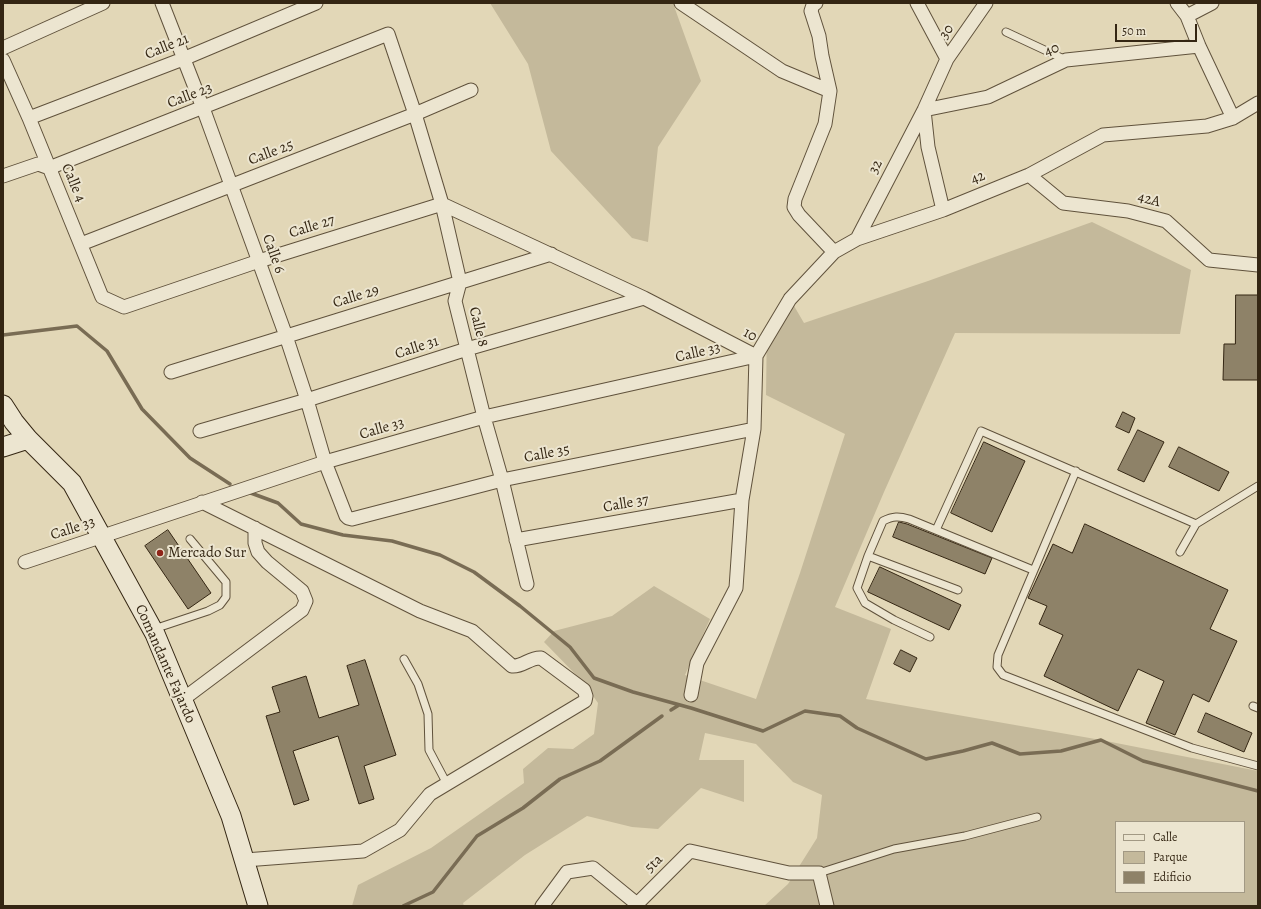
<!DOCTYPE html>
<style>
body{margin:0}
#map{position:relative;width:1261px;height:909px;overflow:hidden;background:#e2d7b7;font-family:Alegreya,serif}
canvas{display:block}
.frame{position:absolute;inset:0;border:4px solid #342613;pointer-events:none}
.legend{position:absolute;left:1115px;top:821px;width:130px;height:72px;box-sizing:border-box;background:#ece5d0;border:1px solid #a29984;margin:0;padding:5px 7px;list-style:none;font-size:12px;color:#342613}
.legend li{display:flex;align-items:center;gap:8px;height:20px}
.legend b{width:20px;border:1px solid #a29984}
.scale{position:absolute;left:1115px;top:24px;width:82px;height:18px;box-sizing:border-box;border:2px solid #342613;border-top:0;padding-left:5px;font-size:12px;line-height:14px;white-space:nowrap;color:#342613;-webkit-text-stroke:3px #ece5d0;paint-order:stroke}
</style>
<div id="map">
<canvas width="1261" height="909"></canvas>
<div class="frame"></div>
<ul class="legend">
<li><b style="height:5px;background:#ece5d0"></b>Calle</li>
<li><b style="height:11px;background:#c4b99b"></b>Parque</li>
<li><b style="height:11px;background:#8e8268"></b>Edificio</li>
</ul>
<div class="scale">50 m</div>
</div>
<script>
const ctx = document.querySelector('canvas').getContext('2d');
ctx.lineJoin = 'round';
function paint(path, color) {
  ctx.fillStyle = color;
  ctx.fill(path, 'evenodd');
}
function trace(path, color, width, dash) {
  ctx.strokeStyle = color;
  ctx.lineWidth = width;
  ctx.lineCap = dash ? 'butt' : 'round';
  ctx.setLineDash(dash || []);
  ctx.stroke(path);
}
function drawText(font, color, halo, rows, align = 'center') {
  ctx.font = font + ' Alegreya,serif';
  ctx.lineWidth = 4;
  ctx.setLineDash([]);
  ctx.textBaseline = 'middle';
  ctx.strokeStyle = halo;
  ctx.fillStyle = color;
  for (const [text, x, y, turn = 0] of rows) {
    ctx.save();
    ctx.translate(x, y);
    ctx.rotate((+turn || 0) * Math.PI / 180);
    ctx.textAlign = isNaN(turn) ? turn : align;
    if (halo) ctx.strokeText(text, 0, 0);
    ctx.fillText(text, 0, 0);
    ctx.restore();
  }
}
paint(new Path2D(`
 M 490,3 L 677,3 L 674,6 L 701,81 L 658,147 L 648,242 L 632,238 L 551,151 L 528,64 Z
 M 1092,222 L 1191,270 L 1180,334 L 955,333 L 884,492 L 835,607 L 891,629 L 866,699 L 1101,740 L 1258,771 L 1258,906 L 764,906 L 788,884 L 817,838 L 822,795 L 793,782 L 756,744 L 705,733 L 699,760 L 744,760 L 744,802 L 701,788 L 658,829 L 632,827 L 587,816 L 525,855 L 463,903 L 464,906 L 352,906 L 358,885 L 431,848 L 524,783 L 523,769 L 548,748 L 573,749 L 594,734 L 598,703 L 584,683 L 544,642 L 554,631 L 612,616 L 654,586 L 710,619 L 685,675 L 756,699 L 800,573 L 845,434 L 766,395 L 767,323 L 790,299 L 804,323 L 928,281 ZM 1116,822 L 1244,822 L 1244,892 L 1116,892 Z`), '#c4b99b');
trace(new Path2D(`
 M 3,335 L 77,326 L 107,351 L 142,409 L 190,458 L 230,484
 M 248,492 L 278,503 L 301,524 L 343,535 L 392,541 L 440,555 L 474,572 L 520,606 L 570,647 L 594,678 L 633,692 L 691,708 L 763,731 L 805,711 L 840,716 L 857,728 L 926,759 L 963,751 L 992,743 L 1020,754 L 1061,751 L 1101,740 L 1143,761 L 1258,791
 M 671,710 L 679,705
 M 403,906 L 433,892 L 477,836 L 523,808 L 560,779 L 600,761 L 662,716`), '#796c54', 3.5);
const building = new Path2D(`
 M 1236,295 L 1258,295 L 1258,380 L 1223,380 L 1224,344 L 1235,344 Z
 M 1123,412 L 1135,418 L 1129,433 L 1116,427 Z
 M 1138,430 L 1164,442 L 1144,482 L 1118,470 Z
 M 984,442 L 1025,461 L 992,532 L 951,513 Z
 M 1179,447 L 1229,472 L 1219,491 L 1169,467 Z
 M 899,522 L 907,524 L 992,558 L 985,574 L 893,537 Z
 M 1085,524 L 1228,590 L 1210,629 L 1237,641 L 1209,702 L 1193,694 L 1175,735 L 1146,723 L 1164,681 L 1138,669 L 1118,711 L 1044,676 L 1063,635 L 1039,624 L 1047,606 L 1028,598 L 1053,544 L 1072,553 Z
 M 168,530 L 211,593 L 188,609 L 145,546 Z
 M 880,567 L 961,605 L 949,630 L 868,592 Z
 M 901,650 L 917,658 L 910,672 L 894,664 Z
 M 365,660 L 396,755 L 364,766 L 374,799 L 359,804 L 338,736 L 293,751 L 309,800 L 294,805 L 266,716 L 280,712 L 272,687 L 306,676 L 319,718 L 359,705 L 347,666 Z
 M 1206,713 L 1252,733 L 1244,752 L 1198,732 Z`);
paint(building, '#8e8268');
trace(building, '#342613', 1);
const lane = new Path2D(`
 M 1006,32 L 1066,60
 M 1076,471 L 998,655 L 997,667 L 1003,675 L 1192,748 L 1258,766
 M 936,530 L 981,431 L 1196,524 L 1258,486
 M 1180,552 L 1196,524
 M 868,556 L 958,590
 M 154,629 L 208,611 L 220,605 L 226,597 L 226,582 L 190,539
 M 930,637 L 894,620 L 865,603 L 857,588 L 868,556 L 883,521 C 893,516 899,516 909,519 L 1033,570
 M 404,659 L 418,684 L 428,714 L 429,750 L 447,784
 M 1253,706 L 1258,708
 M 819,873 L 894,849 L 965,836 L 1037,817`);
const street = new Path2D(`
 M 162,3 L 203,108 L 286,336 L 307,400 L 325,462 L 346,516 L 348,518 L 352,519 L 502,480 L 754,429
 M 681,3 L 782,71 L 830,91
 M 816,3 L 813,5 L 811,11 L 819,36 L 822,56 L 830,91 L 825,124 L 795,199 L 794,207 L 799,215 L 834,252
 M 917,3 L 947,59
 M 1177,3 L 1187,16 L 1199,46 L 1233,118
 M 1187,16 L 1212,3
 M 3,48 L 103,3
 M 3,60 L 29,118 L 102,297 L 124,307 L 259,261 L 442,204 L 644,298 L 756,356
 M 924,110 L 988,97 L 1066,60 L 1199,46
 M 924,110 L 928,147 L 943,210
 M 29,118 L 183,59 L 316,3
 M 1029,175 L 1063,203 L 1128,211 L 1166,221 L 1209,260 L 1258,265
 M 3,176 L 38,164 L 49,168 L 388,34 L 415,114 L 442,204 L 460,282 L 455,301 L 484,417 L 502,480 L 527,584
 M 857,239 L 924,110 L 947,59 L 986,3
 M 81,244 L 415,114 L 471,90
 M 171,372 L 551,254
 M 200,431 L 307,400 L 467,349 L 644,298
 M 202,502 L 420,611 L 472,631 L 512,666 C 523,667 530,657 541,658 L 584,690 L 586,696 L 585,701 L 430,794 L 400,830 L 363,851 L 245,860
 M 516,540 L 742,500
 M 25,562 L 325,462 L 484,417 L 756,356
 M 691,695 L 697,663 L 736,588 L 742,500 L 754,429 L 756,356 L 790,299 L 834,252 L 857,239 L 943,210 L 1029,175 L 1103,135 L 1207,126 L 1233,118 L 1258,103
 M 182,700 L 302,610 L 306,601 L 302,591 L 267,562 L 258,552 L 255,543 L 255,528
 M 637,904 L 690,851 L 789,873 L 819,873 L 827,906
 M 542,906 L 567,872 L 593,868 L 637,904`);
const secondary = new Path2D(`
 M 3,405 L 14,422 L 28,439 L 72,483 L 155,634 L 231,816 L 258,906
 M 3,447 L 28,439`);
trace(lane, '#60523c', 9);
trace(street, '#60523c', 15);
trace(secondary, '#342613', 21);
trace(lane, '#ece5d0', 7);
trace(street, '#ece5d0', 13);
trace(secondary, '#ece5d0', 19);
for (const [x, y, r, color] of [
 [160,553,4,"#8f2418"]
]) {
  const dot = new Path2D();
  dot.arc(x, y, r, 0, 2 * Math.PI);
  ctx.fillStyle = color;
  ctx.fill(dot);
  trace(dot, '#ece5d0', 1.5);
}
drawText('15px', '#342613', '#ece5d0', [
 ["30",947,32,-56],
 ["Calle 21",167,47,-22],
 ["40",1052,50,-22],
 ["Calle 23",190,96,-21],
 ["Calle 25",271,153,-21],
 ["32",876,167,-63],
 ["42",978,178,-22],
 ["Calle 4",73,183,67],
 ["42A",1149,200,14],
 ["Calle 27",312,227,-17],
 ["Calle 6",273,254,70],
 ["Calle 29",356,297,-17],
 ["Calle 8",478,327,76],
 ["10",750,335,27],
 ["Calle 31",417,348,-18],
 ["Calle 33",698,353,-13],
 ["Calle 33",382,429,-16],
 ["Calle 35",547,454,-11],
 ["Calle 37",626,504,-10],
 ["Calle 33",73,529,-18],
 ["Comandante Fajardo",165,664,66],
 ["5ta",654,864,-45]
]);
drawText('15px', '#342613', '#ece5d0', [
 ["Mercado Sur",168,553]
], 'left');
</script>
